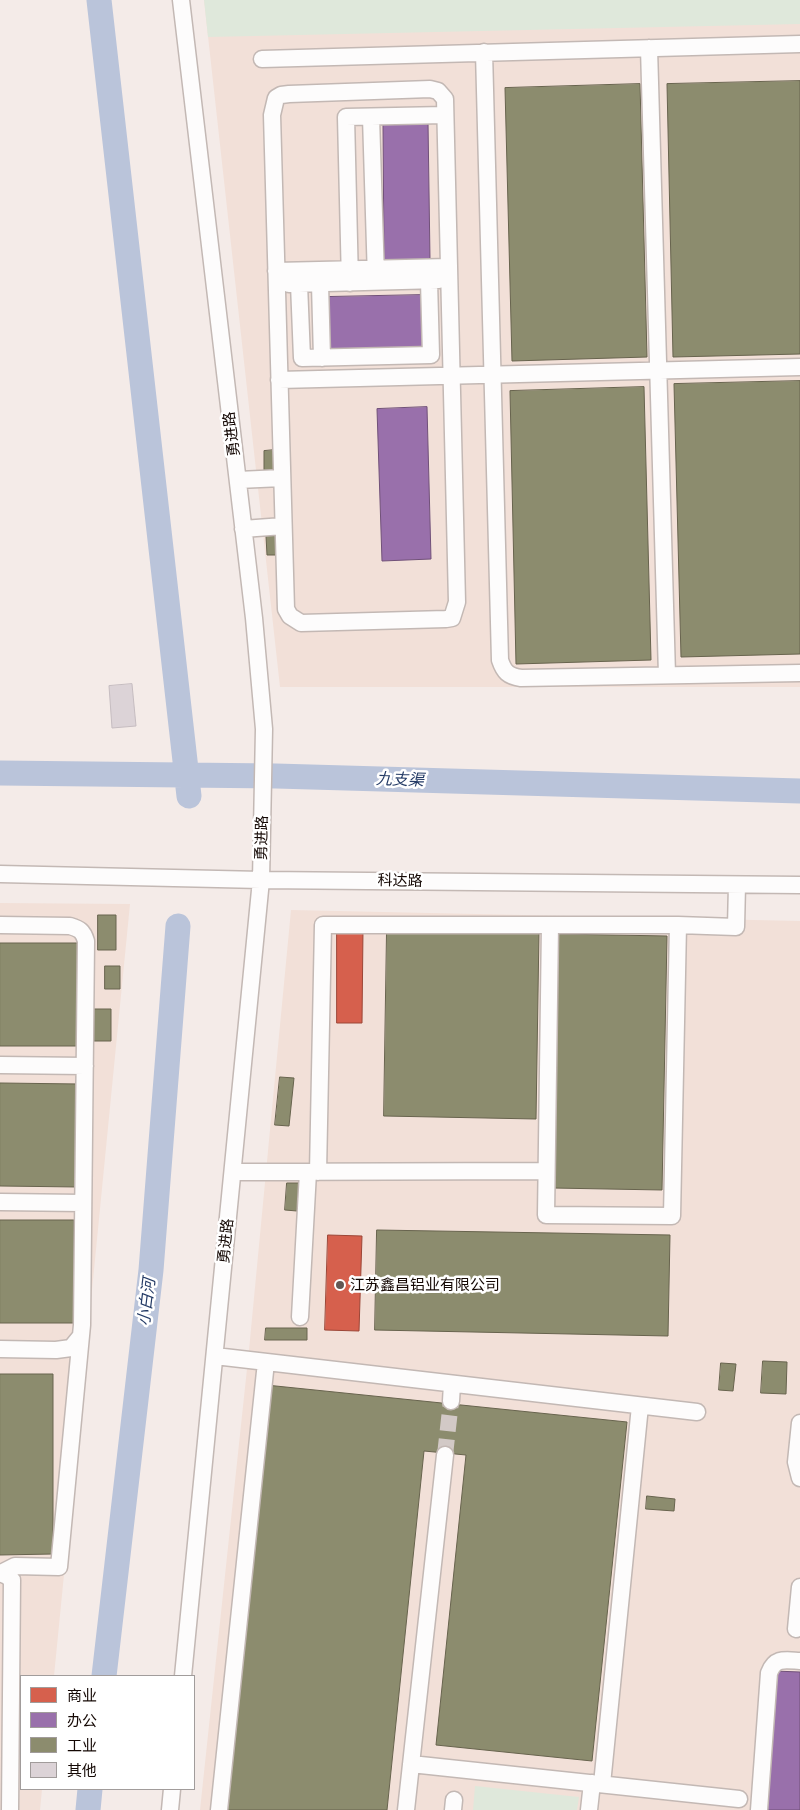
<!DOCTYPE html>
<meta charset="utf-8">
<style>
body{margin:0}
#map{position:relative;width:800px;height:1810px;overflow:hidden;background:#f4ebe8;font-family:Raleway,"Noto Sans SC",sans-serif}
canvas{display:block}
.legend{position:absolute;left:20px;top:1675px;width:175px;height:115px;box-sizing:border-box;background:#fff;border:1px solid #a19c9b;margin:0;padding:6px 9px;list-style:none;font-size:15px;color:#140804}
.legend li{display:flex;align-items:center;gap:10px;height:25px}
.legend b{width:25px;border:1px solid #a19c9b}
</style>
<div id="map">
<canvas width="800" height="1810"></canvas>
<ul class="legend">
<li><b style="height:14px;background:#d6604d"></b>商业</li>
<li><b style="height:14px;background:#9970ab"></b>办公</li>
<li><b style="height:14px;background:#8c8c6e"></b>工业</li>
<li><b style="height:14px;background:#dcd3d7"></b>其他</li>
</ul>
</div>
<script>
const ctx = document.querySelector('canvas').getContext('2d');
ctx.lineJoin = 'round';
function paint(path, color) {
  ctx.fillStyle = color;
  ctx.fill(path, 'evenodd');
}
function trace(path, color, width, dash) {
  ctx.strokeStyle = color;
  ctx.lineWidth = width;
  ctx.lineCap = dash ? 'butt' : 'round';
  ctx.setLineDash(dash || []);
  ctx.stroke(path);
}
function drawText(font, color, halo, rows, align = 'center') {
  ctx.font = font + ' Raleway,"Noto Sans SC",sans-serif';
  ctx.lineWidth = 5;
  ctx.setLineDash([]);
  ctx.textBaseline = 'middle';
  ctx.strokeStyle = halo;
  ctx.fillStyle = color;
  for (const [text, x, y, turn = 0] of rows) {
    ctx.save();
    ctx.translate(x, y);
    ctx.rotate((+turn || 0) * Math.PI / 180);
    ctx.textAlign = isNaN(turn) ? turn : align;
    if (halo) ctx.strokeText(text, 0, 0);
    ctx.fillText(text, 0, 0);
    ctx.restore();
  }
}
paint(new Path2D(`
 M 204,0 L 800,0 L 800,687 L 280,687 Z
 M 0,903 L 130,904 L 54,1676 L 21,1676 L 21,1789 L 42,1789 L 40,1810 L 0,1810 Z
 M 291,910 L 800,921 L 800,1810 L 200,1810 L 249,1350 Z`), '#f2e0d8');
paint(new Path2D(`
 M 204,0 L 800,0 L 800,24 L 208,37 Z
 M 475,1786 L 579,1797 L 577,1810 L 473,1810 Z`), '#dfe8db');
const shops = new Path2D(`
 M 337,928 L 363,929 L 362,1023 L 337,1023 Z
 M 328,1235 L 362,1236 L 359,1331 L 325,1330 Z`);
paint(shops, '#d6604d');
trace(shops, '#9c4637', 1);
const offices = new Path2D(`
 M 428,122 L 430,260 L 384,261 L 383,123 Z
 M 422,295 L 423,348 L 328,350 L 326,297 Z
 M 427,407 L 431,559 L 382,561 L 377,409 Z
 M 774,1671 L 800,1672 L 800,1810 L 766,1810 Z`);
paint(offices, '#9970ab');
trace(offices, '#715179', 1);
const industry = new Path2D(`
 M 800,81 L 800,354 L 673,357 L 667,84 Z
 M 640,84 L 647,357 L 512,361 L 505,88 Z
 M 800,381 L 800,654 L 681,657 L 674,384 Z
 M 644,387 L 651,660 L 516,664 L 510,391 Z
 M 275,450 L 276,470 L 264,470 L 264,451 Z
 M 278,535 L 278,555 L 267,555 L 266,536 Z
 M 98,915 L 116,915 L 116,950 L 98,950 Z
 M 387,928 L 539,931 L 536,1119 L 384,1116 Z
 M 558,934 L 667,936 L 662,1190 L 553,1188 Z
 M 0,943 L 78,943 L 78,1046 L 0,1046 Z
 M 105,966 L 120,966 L 120,989 L 105,989 Z
 M 94,1009 L 111,1009 L 111,1041 L 94,1041 Z
 M 280,1077 L 294,1078 L 289,1126 L 275,1125 Z
 M 0,1083 L 79,1084 L 78,1187 L 0,1186 Z
 M 287,1183 L 299,1183 L 297,1211 L 285,1210 Z
 M 0,1220 L 74,1220 L 74,1323 L 0,1323 Z
 M 377,1230 L 670,1235 L 668,1336 L 375,1330 Z
 M 266,1328 L 307,1328 L 307,1340 L 265,1340 Z
 M 763,1361 L 787,1362 L 786,1394 L 761,1393 Z
 M 721,1363 L 736,1364 L 733,1391 L 719,1390 Z
 M 0,1374 L 53,1374 L 53,1554 L 0,1555 Z
 M 266,1385 L 627,1422 L 592,1761 L 436,1745 L 466,1455 L 424,1451 L 387,1810 L 222,1810 Z
 M 647,1496 L 675,1499 L 674,1511 L 646,1509 Z`);
paint(industry, '#8c8c6e');
trace(industry, '#68644e', 1);
trace(new Path2D(`
 M 99,0 L 189,796
 M 0,773 L 276,776 L 800,791
 M 104,1676 L 151,1270 L 178,926
 M 88,1810 L 90,1789`), '#bac4da', 25);
const building = new Path2D(`
 M 132,684 L 136,726 L 112,728 L 109,686 Z`);
paint(building, '#dcd3d7');
trace(building, '#c5bcc0', 1);
trace(new Path2D(`
 M 445,1455 L 451,1401`), '#d2c9c6', 16, [16, 8]);
const minor = new Path2D(`
 M 181,0 L 254,618 L 264,729 L 261,880 L 183,1676
 M 649,48 L 667,675
 M 484,52 L 500,660 C 504,672 508,676 521,678 L 800,673
 M 262,59 L 800,44
 M 430,89 L 438,91 L 445,99 L 457,602 L 452,618 L 446,619 L 301,623 L 290,616 L 286,609 L 272,115 L 276,98 L 281,95 L 289,94 Z
 M 371,117 L 376,279
 M 276,271 L 449,267
 M 350,283 L 346,117 L 445,115
 M 289,284 L 439,280
 M 299,284 L 302,358 L 431,355 L 429,281
 M 320,284 L 322,358
 M 279,380 L 800,367
 M 238,480 L 282,478
 M 243,529 L 283,526
 M 0,874 L 261,880 L 800,885
 M 0,925 L 70,926 C 80,929 83,931 86,941 L 82,1325 L 59,1567 L 15,1566 L 1,1573
 M 678,925 L 736,927 L 737,885
 M 0,1065 L 85,1066
 M 233,1172 L 546,1171
 M 318,1172 L 323,925 L 678,925 L 672,1216 L 546,1215 L 550,925
 M 0,1202 L 83,1203
 M 300,1317 L 308,1172
 M 0,1349 L 56,1350 L 71,1348 L 80,1337
 M 215,1356 L 697,1412
 M 451,1401 L 452,1384
 M 800,1423 L 796,1462 L 800,1478
 M 0,1573 L 7,1576 L 12,1580 L 10,1810
 M 796,1629 L 800,1587
 M 411,1764 L 739,1799
 M 602,1784 L 640,1406
 M 170,1810 L 172,1789
 M 219,1810 L 266,1362
 M 406,1810 L 445,1455
 M 453,1810 L 454,1800
 M 589,1810 L 592,1783
 M 759,1810 L 769,1673 C 775,1657 785,1660 800,1661`);
trace(minor, '#c3b8b4', 19);
trace(minor, '#fdfcfc', 16);
for (const [x, y, r, color] of [
 [340,1285,5,"#625754"]
]) {
  const dot = new Path2D();
  dot.arc(x, y, r, 0, 2 * Math.PI);
  ctx.fillStyle = color;
  ctx.fill(dot);
  trace(dot, '#fff', 2);
}
drawText('15px', '#140804', '#fff', [
 ["勇进路",232,434,-97],
 ["勇进路",262,838,-89],
 ["科达路",400,881,1],
 ["勇进路",226,1241,-84]
]);
drawText('15px', '#140804', '#fff', [
 ["江苏鑫昌铝业有限公司",350,1285]
], 'left');
drawText('italic 16px', '#233a65', '#fff', [
 ["九支渠",400,780,2],
 ["小白河",147,1302,-83]
]);
</script>
